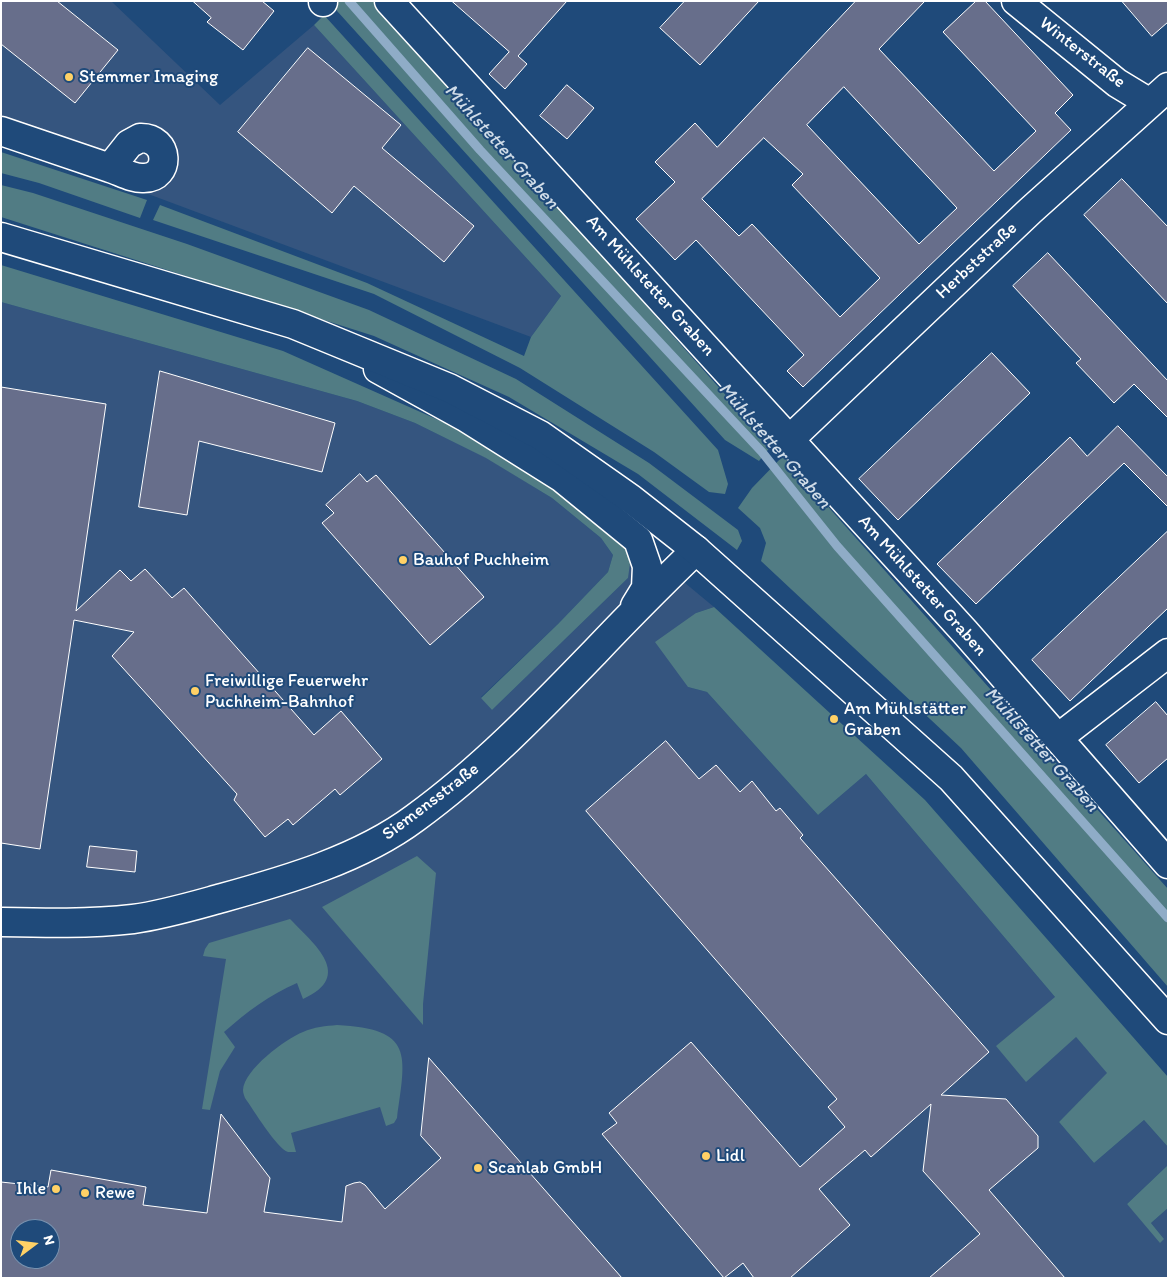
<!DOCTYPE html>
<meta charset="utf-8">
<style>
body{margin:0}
#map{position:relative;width:1169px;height:1279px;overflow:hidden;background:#1f4a7a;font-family:Itim,sans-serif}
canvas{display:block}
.frame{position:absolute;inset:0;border:2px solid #fff;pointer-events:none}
.north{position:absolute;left:10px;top:1219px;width:50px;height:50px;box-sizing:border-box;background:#1f4a7a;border:1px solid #7992af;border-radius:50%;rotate:75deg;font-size:14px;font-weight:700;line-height:20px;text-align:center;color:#fff}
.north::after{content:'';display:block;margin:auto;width:18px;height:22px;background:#ffd166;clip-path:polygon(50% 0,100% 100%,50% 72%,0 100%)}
</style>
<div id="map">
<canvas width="1169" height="1279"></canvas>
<div class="frame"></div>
<div class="north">N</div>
</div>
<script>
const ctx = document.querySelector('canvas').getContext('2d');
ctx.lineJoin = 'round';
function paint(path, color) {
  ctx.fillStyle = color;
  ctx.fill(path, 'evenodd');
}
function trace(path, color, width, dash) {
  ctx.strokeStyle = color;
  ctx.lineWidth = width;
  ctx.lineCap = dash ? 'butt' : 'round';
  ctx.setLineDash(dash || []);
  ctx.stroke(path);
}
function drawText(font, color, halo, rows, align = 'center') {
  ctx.font = font + ' Itim,sans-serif';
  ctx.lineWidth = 4;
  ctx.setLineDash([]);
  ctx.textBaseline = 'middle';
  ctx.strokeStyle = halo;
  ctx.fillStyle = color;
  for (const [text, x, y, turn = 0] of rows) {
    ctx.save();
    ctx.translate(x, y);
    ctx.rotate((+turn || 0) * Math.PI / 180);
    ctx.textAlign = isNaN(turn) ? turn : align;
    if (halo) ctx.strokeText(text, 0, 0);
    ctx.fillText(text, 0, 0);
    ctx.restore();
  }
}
paint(new Path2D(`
 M 1,1 L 111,1 L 220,105 L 314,25 L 561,296 L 531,337 L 1,139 Z
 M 1,302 L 357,401 L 415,423 L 487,458 L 552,498 L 601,538 L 613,555 L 608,572 L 558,624 L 481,697 L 492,710 L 628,578 L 622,537 L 679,578 L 714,607 L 696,613 L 688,687 L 707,692 L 818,815 L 866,774 L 1055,997 L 1076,1037 L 1108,1073 L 1059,1122 L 1094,1163 L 1144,1120 L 1168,1147 L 1168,1165 L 1127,1204 L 1164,1239 L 1151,1223 L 1168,1208 L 1168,1278 L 1,1278 ZM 20,1229 L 50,1229 L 50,1259 L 20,1259 Z`), '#35557f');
paint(new Path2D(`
 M 328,1 L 375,1 L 771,446 L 759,461 L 725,440 Z
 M 324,15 L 718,450 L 728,484 L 725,494 L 709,492 L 654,452 L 520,368 L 374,294 L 153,220 L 160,205 L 367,283 L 524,356 L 531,337 L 561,296 L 314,25 Z
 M 1,152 L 147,200 L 140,218 L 39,183 L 1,173 Z
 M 1,185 L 33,193 L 187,244 L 369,310 L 516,379 L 649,463 L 738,530 L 742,541 L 737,550 L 638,474 L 509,397 L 374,336 L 1,217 Z
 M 1,265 L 283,351 L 452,426 L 531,470 L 622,537 L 631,556 L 628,578 L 492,710 L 481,698 L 558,624 L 608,572 L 613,555 L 601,538 L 552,498 L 486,458 L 415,423 L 357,401 L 1,302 Z
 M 783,456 L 1168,889 L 1168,987 L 961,748 L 761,561 L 766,543 L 760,528 L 738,508 L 752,488 Z
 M 714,607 L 925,800 L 1168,1077 L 1168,1147 L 1144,1120 L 1094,1163 L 1059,1122 L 1107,1073 L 1076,1037 L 1026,1082 L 996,1046 L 1055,997 L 866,774 L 818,815 L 707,692 L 688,687 L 655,642 L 696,613 Z
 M 417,856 L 436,873 L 423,1004 L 423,1025 L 322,907 Z
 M 290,919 C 314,944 355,976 303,999 L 297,983 C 269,995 247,1012 224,1032 L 235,1047 L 220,1071 L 210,1110 L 202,1109 L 226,959 L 203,956 L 205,949 L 209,943 Z
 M 337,1025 C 414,1029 406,1054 397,1118 L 394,1123 L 386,1126 L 380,1107 L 291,1133 L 296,1152 C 294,1152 290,1152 288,1152 C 277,1149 253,1109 245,1098 C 244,1095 243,1093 243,1090 C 244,1070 285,1039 303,1032 C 314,1027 326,1026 337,1025 Z
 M 1168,1165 L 1168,1208 L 1151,1223 L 1164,1239 L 1160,1243 L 1127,1204 Z`), '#517c84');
trace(new Path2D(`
 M 349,1 L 480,150 L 762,452 L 837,546 L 1168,918`), '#8facc7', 9);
const building = new Path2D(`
 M 1,1 L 57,1 L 118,50 L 75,103 L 1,44 Z
 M 193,1 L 262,1 L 274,11 L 243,50 L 207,22 L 211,18 Z
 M 452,1 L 567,1 L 518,56 L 527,64 L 505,89 L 489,74 L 509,52 Z
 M 685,1 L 759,1 L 700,65 L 660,28 Z
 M 856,1 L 925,1 L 879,49 L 994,171 L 1036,131 L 943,32 L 976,1 L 985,1 L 1073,95 L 1055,113 L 1071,130 L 803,387 L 787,371 L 804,355 L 696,240 L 675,260 L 636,219 L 675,182 L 655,162 L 695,123 L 717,147 ZM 844,87 L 957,208 L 919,244 L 807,125 ZM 764,138 L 803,174 L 792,185 L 880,278 L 840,317 L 752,224 L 739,236 L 702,199 Z
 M 1122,1 L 1168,1 L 1168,22 L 1152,36 Z
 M 308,48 L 401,125 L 382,148 L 474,226 L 444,262 L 354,186 L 332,213 L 238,132 Z
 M 567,85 L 594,108 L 567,139 L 540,116 Z
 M 1122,179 L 1168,227 L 1168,304 L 1084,215 Z
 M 1048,253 L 1168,381 L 1168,418 L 1134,384 L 1114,403 L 1076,363 L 1081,359 L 1013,286 Z
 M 992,353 L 1030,393 L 898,520 L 859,479 Z
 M 160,371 L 335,423 L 322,472 L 199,441 L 187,515 L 139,507 Z
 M 1,387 L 106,404 L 76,611 L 120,570 L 131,581 L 145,569 L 172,598 L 184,588 L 314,735 L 341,711 L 382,759 L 340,795 L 335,789 L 293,825 L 288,819 L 265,837 L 234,800 L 237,794 L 112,656 L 134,632 L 74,620 L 40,849 L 1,843 Z
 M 1118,426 L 1168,477 L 1168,507 L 1124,463 L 976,604 L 937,564 L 1070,437 L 1087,456 Z
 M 360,474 L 367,482 L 376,475 L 484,597 L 430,645 L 322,523 L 334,513 L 326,505 Z
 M 1168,531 L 1168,608 L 1070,701 L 1032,660 Z
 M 1156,702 L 1168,716 L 1168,758 L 1139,783 L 1106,745 Z
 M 666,741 L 699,779 L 716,765 L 740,792 L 752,781 L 776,811 L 780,808 L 803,835 L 800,838 L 989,1052 L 941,1095 L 1006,1099 L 1038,1136 L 1038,1148 L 989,1190 L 1065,1278 L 929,1278 L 980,1234 L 923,1171 L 931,1104 L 871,1157 L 865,1150 L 819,1189 L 850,1225 L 790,1278 L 754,1278 L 743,1263 L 724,1278 L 602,1134 L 617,1123 L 609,1113 L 691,1042 L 800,1167 L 845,1127 L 828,1107 L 837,1099 L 586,811 Z
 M 90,846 L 137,851 L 135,872 L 87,867 Z
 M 429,1058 L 622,1278 L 1,1278 L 1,1182 L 48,1187 L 51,1170 L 146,1187 L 143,1205 L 207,1213 L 221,1114 L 270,1178 L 264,1212 L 342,1222 L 346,1186 L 354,1183 L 360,1182 L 365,1185 L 385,1209 L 441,1158 L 421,1136 ZM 20,1229 L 50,1229 L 50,1259 L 20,1259 Z`);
paint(building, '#676e8b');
trace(building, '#fff', 1);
const street = new Path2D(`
 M 323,1 L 323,2
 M 389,1 L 965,632 L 1168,864
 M 1016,1 L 1117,83 L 1150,103
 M 1,131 L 110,168
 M 140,138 C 170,137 171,178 144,178 C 133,179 120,171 110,168 L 129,144 Z
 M 378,369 L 465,417 L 562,478 L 638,540 L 647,566 L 646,588 L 635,606
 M 790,439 L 1030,211 L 1168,87
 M 1058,738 L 1168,653
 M 1,922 C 45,923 89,924 133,919 C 163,915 193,906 222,898 C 287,880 360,859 415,818 C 481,770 537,712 594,653 C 627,618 661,584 696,550`);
const secondary = new Path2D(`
 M 1,237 L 293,324 L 449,388 L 540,435 L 631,499 L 696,550 L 951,778 L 1168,1020`);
trace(street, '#fff', 31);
trace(secondary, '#fff', 31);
trace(street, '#1f4a7a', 28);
trace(secondary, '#1f4a7a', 28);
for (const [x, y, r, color] of [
 [69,77,5,"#ffd166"],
 [403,560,5,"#ffd166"],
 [195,691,5,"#ffd166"],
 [834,719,5,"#ffd166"],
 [706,1156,5,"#ffd166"],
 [478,1168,5,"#ffd166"],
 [56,1189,5,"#ffd166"],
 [85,1193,5,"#ffd166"]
]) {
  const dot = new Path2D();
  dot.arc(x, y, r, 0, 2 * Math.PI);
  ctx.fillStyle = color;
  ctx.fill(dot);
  trace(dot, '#1f4a7a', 2);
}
drawText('18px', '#fff', '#1f4a7a', [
 ["Winterstraße",1082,53,38],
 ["Herbststraße",977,261,-43],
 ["Am Mühlstetter Graben",650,286,48],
 ["Am Mühlstetter Graben",922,586,48],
 ["Siemensstraße",431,802,-37]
]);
drawText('18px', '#fff', '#1f4a7a', [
 ["Stemmer Imaging",79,77],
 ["Bauhof Puchheim",413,560],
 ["Freiwillige Feuerwehr",205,681],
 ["Puchheim-Bahnhof",205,702],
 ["Am Mühlstätter",844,709],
 ["Graben",844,730],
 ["Lidl",716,1156],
 ["Scanlab GmbH",488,1168],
 ["Ihle",46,1189,"right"],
 ["Rewe",95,1193]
], 'left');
drawText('italic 19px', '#d0dce8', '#1f4a7a', [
 ["Mühlstetter Graben",501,147,48],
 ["Mühlstetter Graben",774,446,49],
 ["Mühlstetter Graben",1041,750,48]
]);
</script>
